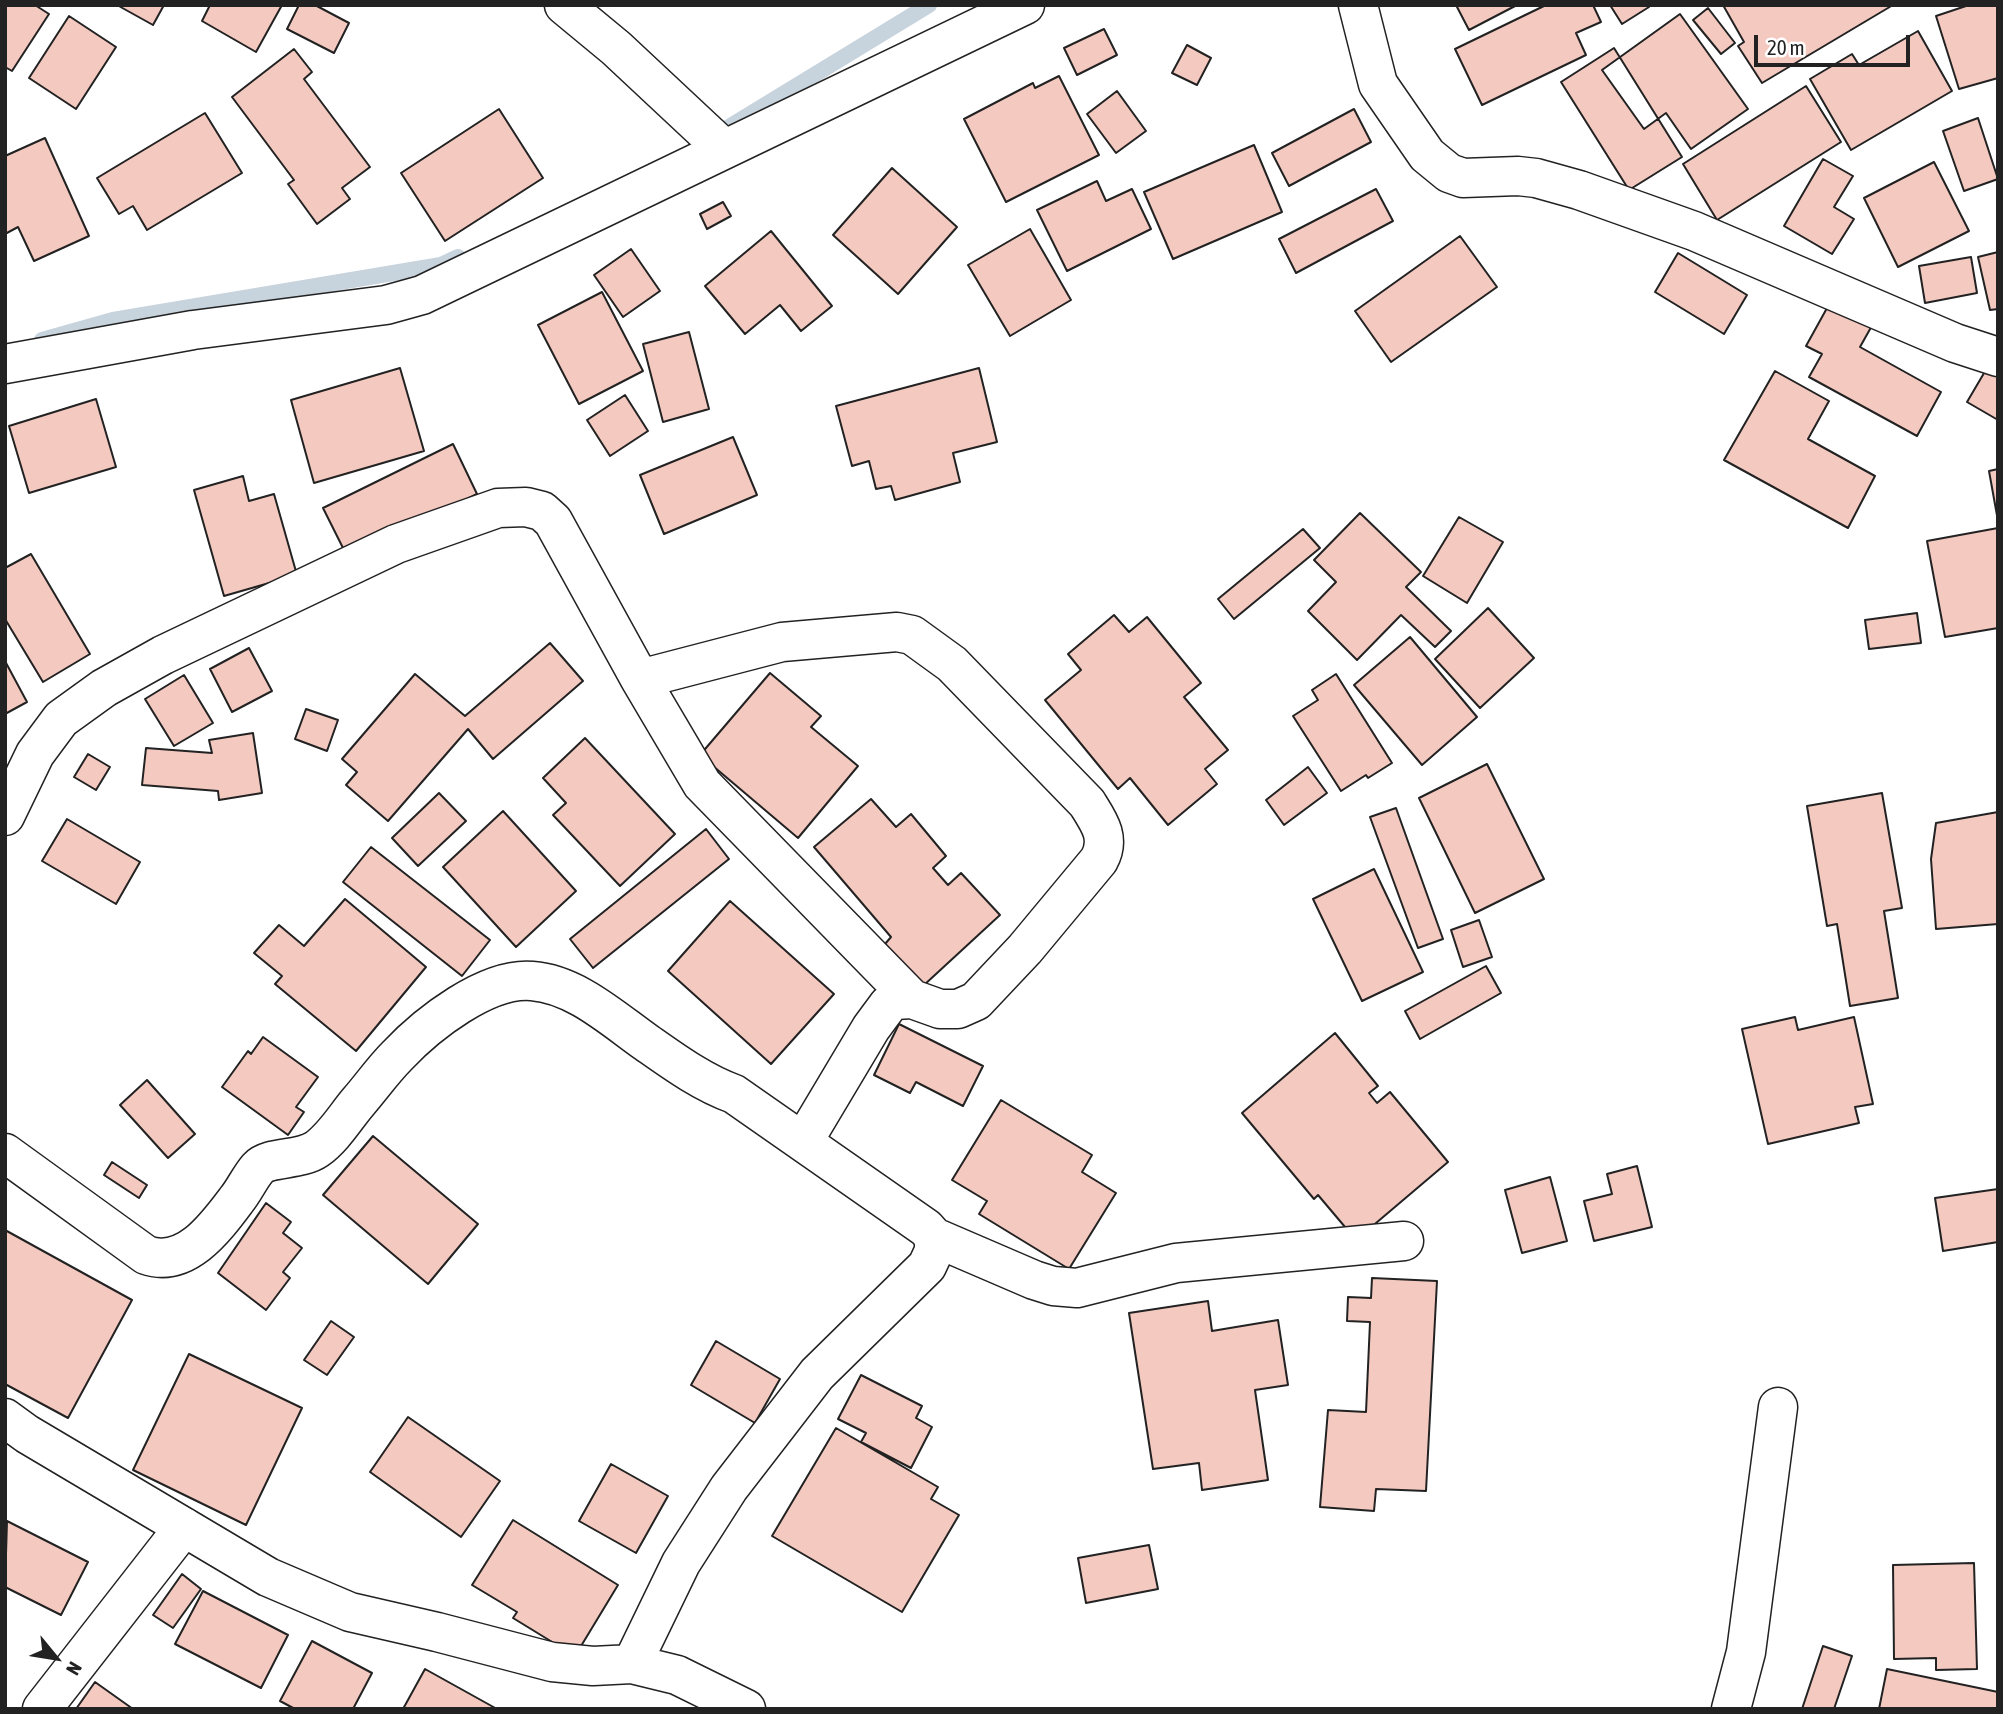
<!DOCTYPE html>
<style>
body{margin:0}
#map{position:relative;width:2003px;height:1714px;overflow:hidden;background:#fff;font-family:"Asap Condensed",sans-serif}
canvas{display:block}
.frame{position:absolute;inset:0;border:7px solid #222;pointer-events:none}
.north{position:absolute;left:21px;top:1623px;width:70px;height:70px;-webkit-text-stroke:5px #fff;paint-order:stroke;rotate:120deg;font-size:19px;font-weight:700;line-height:28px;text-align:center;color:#222}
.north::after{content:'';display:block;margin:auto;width:24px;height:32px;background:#222;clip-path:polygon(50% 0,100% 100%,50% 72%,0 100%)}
.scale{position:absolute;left:1754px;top:35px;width:156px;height:32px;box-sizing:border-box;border:4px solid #222;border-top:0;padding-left:9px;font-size:21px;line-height:24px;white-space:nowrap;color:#222;-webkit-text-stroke:5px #fff;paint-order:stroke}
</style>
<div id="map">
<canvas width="2003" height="1714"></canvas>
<div class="frame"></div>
<div class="north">N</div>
<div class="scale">20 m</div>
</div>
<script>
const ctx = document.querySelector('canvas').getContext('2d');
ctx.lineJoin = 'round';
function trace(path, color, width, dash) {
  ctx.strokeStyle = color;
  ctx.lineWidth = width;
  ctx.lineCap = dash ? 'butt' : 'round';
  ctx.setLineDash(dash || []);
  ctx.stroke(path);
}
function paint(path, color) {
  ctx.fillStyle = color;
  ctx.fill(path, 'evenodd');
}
trace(new Path2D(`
 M 719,133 L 929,5
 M 42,340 L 113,320 L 441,265 L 458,257`), '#c7d3dd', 16);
const building = new Path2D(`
 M 5,5 L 35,5 L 49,14 L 12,71 L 5,67 Z
 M 117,5 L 164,5 L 153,25 Z
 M 210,5 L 282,5 L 256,52 L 202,21 Z
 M 299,5 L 315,5 L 349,23 L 334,53 L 287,29 Z
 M 1456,5 L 1517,5 L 1469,30 Z
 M 1546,5 L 1593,5 L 1601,22 L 1576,33 L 1586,55 L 1482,105 L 1455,49 Z
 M 1610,5 L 1649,5 L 1649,7 L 1622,24 Z
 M 1723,5 L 1893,5 L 1762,83 L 1738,46 L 1744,42 Z
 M 1969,5 L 1998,5 L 1998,78 L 1959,89 L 1936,16 Z
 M 1708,8 L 1735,43 L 1721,54 L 1693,20 Z
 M 1680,14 L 1748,109 L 1691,149 L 1666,113 L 1644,129 L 1602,70 Z
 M 69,16 L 116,47 L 76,109 L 29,78 Z
 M 1104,29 L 1117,55 L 1077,75 L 1064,48 Z
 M 1918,31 L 1952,91 L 1851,150 L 1810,79 L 1852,54 L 1859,65 Z
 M 1187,45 L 1211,58 L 1197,85 L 1172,73 Z
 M 1614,48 L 1682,157 L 1629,190 L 1561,82 Z
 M 294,49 L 312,72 L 304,79 L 370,167 L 342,188 L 350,199 L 317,224 L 288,184 L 294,180 L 232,97 Z
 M 1059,76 L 1099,155 L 1006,202 L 964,119 L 1033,83 L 1035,88 Z
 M 1806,86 L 1841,142 L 1717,220 L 1683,164 Z
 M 1117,91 L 1146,131 L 1116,153 L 1087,114 Z
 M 499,109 L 543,178 L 445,241 L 401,173 Z
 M 1354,109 L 1371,142 L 1289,186 L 1272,153 Z
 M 205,113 L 242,173 L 147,230 L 133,206 L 119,214 L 97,178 Z
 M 1978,118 L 1998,179 L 1964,191 L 1943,131 Z
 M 45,138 L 89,236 L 34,261 L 18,227 L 5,234 L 5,156 Z
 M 1254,145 L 1282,212 L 1173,259 L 1144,192 Z
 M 1823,159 L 1853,176 L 1834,207 L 1854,219 L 1832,254 L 1784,226 Z
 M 1934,162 L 1969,231 L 1898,267 L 1864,198 Z
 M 892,168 L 957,227 L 898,294 L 833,235 Z
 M 1097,181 L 1106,201 L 1132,189 L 1151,229 L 1067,271 L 1037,210 Z
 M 1376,189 L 1393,221 L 1296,273 L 1279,239 Z
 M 723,202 L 731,216 L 707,229 L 700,214 Z
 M 1030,229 L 1071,300 L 1010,336 L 968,265 Z
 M 771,231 L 832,306 L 801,331 L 780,305 L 745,334 L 705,286 Z
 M 1460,236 L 1497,287 L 1391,362 L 1355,311 Z
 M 631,249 L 660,291 L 623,317 L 594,275 Z
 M 1998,252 L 1998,309 L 1990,310 L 1978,257 Z
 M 1678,253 L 1747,295 L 1724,334 L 1655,292 Z
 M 1971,257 L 1977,293 L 1925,303 L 1919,266 Z
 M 602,292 L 643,371 L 579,404 L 538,325 Z
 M 1832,299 L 1874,322 L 1860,347 L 1941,392 L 1917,436 L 1809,377 L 1822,354 L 1806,346 Z
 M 689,332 L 709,409 L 663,422 L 643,344 Z
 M 400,368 L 424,451 L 314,483 L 291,400 Z
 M 979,368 L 997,442 L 953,453 L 960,482 L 895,500 L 891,486 L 876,489 L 869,461 L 852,466 L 836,406 Z
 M 1987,368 L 1998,374 L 1998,420 L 1967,402 Z
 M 1775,371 L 1829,401 L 1808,439 L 1875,476 L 1848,528 L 1724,460 Z
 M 625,395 L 648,431 L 610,456 L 587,420 Z
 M 96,399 L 116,467 L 29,493 L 9,426 Z
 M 733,437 L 757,495 L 664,534 L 640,475 Z
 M 453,444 L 477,494 L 348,558 L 323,508 Z
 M 1998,469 L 1998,521 L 1989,471 Z
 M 243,476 L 249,501 L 274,494 L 297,575 L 224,596 L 194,490 Z
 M 1360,513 L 1421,572 L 1406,587 L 1451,631 L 1435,647 L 1401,615 L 1357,660 L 1308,611 L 1336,582 L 1314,560 Z
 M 1459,517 L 1503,542 L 1467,603 L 1423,576 Z
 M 1998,528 L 1998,628 L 1945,637 L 1927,541 Z
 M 1303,529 L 1320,548 L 1234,619 L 1218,599 Z
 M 31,554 L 90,654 L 43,682 L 5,619 L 5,568 Z
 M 1488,608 L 1534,658 L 1480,708 L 1435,659 Z
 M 1917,613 L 1921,643 L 1869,649 L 1865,620 Z
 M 1114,615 L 1129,632 L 1147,617 L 1201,683 L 1184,697 L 1228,750 L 1205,769 L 1217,784 L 1168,825 L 1130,778 L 1118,789 L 1045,700 L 1081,670 L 1068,654 Z
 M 1410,637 L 1477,717 L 1422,765 L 1354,685 Z
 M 550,643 L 583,681 L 493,759 L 468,729 L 388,821 L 346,785 L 357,772 L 342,759 L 415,674 L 465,716 Z
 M 249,648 L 272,691 L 232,712 L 210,669 Z
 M 5,661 L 27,702 L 5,714 Z
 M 770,673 L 821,716 L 811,727 L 858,766 L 798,838 L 700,755 Z
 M 1336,674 L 1392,763 L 1368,778 L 1366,775 L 1341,791 L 1293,716 L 1318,700 L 1312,690 Z
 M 184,675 L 213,723 L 174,746 L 145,699 Z
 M 306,709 L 338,720 L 327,751 L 295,739 Z
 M 253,733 L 262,793 L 219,800 L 218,791 L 142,785 L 146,748 L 212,753 L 209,740 Z
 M 585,738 L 675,834 L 620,886 L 553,815 L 566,803 L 543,778 Z
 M 88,754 L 110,767 L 96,790 L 74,777 Z
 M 1487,764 L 1544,879 L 1475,913 L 1419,798 Z
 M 1308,767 L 1327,793 L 1284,825 L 1266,800 Z
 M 439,793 L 466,821 L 418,866 L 392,838 Z
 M 1882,793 L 1902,908 L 1884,911 L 1898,998 L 1850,1006 L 1837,924 L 1827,926 L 1807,806 Z
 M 871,799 L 896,827 L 911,814 L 946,856 L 933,868 L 948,885 L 961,873 L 1000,915 L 923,986 L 885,944 L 891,937 L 814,847 Z
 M 1396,808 L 1443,939 L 1418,948 L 1370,817 Z
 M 503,811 L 576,891 L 516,947 L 443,867 Z
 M 1998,812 L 1998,924 L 1936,929 L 1931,859 L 1936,823 Z
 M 67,819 L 140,862 L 116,904 L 42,861 Z
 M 706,829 L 729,859 L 593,968 L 570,939 Z
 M 371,847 L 490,940 L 462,976 L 343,882 Z
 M 1374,869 L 1423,972 L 1362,1001 L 1313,899 Z
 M 345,899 L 426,967 L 356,1051 L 275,984 L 282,976 L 254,953 L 279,925 L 304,946 Z
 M 730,901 L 834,994 L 771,1064 L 668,971 Z
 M 1479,920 L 1492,957 L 1463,967 L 1451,930 Z
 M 1486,966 L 1501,993 L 1420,1039 L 1405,1011 Z
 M 1795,1017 L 1798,1030 L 1854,1017 L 1873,1104 L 1855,1107 L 1859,1123 L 1768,1144 L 1742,1029 Z
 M 899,1024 L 983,1066 L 963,1106 L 916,1082 L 910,1093 L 874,1075 Z
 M 1335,1033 L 1378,1086 L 1369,1093 L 1377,1103 L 1390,1092 L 1448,1162 L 1356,1240 L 1318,1195 L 1314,1199 L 1242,1113 Z
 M 263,1037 L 318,1077 L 296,1107 L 304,1112 L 288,1135 L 222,1087 L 248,1051 L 251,1054 Z
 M 147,1080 L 195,1134 L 168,1158 L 120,1105 Z
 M 1001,1100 L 1092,1155 L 1082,1172 L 1116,1193 L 1069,1269 L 979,1214 L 987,1201 L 952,1180 Z
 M 373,1136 L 478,1224 L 428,1284 L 323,1195 Z
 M 112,1162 L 147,1185 L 139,1198 L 104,1175 Z
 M 1637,1166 L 1652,1227 L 1594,1241 L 1584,1201 L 1612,1194 L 1607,1174 Z
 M 1550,1177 L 1567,1241 L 1522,1253 L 1505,1190 Z
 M 1998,1189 L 1998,1242 L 1943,1251 L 1935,1198 Z
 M 266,1203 L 291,1222 L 283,1233 L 302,1248 L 283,1272 L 290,1278 L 266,1310 L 218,1273 Z
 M 5,1230 L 132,1300 L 68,1418 L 5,1384 Z
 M 1372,1278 L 1437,1281 L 1426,1491 L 1376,1489 L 1374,1511 L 1320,1507 L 1328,1410 L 1366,1412 L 1370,1322 L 1347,1321 L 1348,1297 L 1371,1298 Z
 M 1208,1301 L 1212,1331 L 1278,1320 L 1288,1385 L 1255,1390 L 1268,1480 L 1202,1490 L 1199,1463 L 1153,1469 L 1129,1313 Z
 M 331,1321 L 354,1337 L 327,1375 L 304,1360 Z
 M 716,1341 L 780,1379 L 755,1423 L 691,1385 Z
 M 189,1354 L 302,1408 L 246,1525 L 133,1470 Z
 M 861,1375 L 922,1406 L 916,1418 L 932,1427 L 911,1468 L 861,1442 L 866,1433 L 838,1419 Z
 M 408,1417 L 500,1481 L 461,1537 L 370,1472 Z
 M 836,1428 L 938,1487 L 931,1499 L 959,1515 L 902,1612 L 772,1536 Z
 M 611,1464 L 668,1496 L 636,1553 L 579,1521 Z
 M 513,1520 L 618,1585 L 575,1656 L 513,1618 L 517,1612 L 472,1585 Z
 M 7,1521 L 88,1562 L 61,1615 L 5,1587 Z
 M 1149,1545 L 1158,1589 L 1086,1603 L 1078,1558 Z
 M 1974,1563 L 1977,1669 L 1936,1670 L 1936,1658 L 1894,1659 L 1893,1565 Z
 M 182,1574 L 201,1589 L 173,1628 L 153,1615 Z
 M 203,1591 L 288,1635 L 261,1688 L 175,1644 Z
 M 312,1641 L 372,1673 L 353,1709 L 295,1709 L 280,1701 Z
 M 1823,1646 L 1852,1656 L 1834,1709 L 1802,1709 Z
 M 425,1669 L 497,1709 L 403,1709 Z
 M 1887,1669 L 1998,1692 L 1998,1709 L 1879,1709 Z
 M 95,1682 L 133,1709 L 76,1709 Z`);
paint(building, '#f3c9c0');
trace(building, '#222', 2);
const minor = new Path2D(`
 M 564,5 L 616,48 L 724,149
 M 1358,5 L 1378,84 L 1427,155 L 1449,173 L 1463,178 L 1518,176 L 1536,178 L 1579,190 L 1694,231 L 1955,343 L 1998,357
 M 640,679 L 782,642 L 897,632 L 912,635 L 952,664 L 1087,803 C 1099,822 1111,838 1099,860 L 1025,949 L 976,1001 L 958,1009 L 940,1009 L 912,999 L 895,1000 L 888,1005 L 871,1028 L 803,1142
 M 5,816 L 35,754 L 61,719 L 104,688 L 163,655 L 396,544 L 498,508 L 526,507 L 542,511 L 553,521 L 640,679 L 702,784 L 912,999
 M 5,1153 L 146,1255 C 186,1269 216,1227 237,1199 C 245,1189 250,1177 258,1168 C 269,1156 300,1161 317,1149 C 334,1137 346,1116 359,1101 C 372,1086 383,1070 397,1056 C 427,1024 487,977 532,981 C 575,984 613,1019 647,1043 C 674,1062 703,1083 734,1094 L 926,1228 L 934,1237 L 934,1251 L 927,1266 L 817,1374 L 729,1488 L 681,1563 L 632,1664
 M 934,1237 L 1034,1280 L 1053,1286 L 1077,1288 L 1176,1263 L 1404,1241
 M 5,1418 L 27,1434 L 268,1577 L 350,1612 L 437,1632 L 552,1662 L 593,1666 L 632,1664 L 677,1675 L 746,1709
 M 42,1709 L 184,1527
 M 1731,1709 L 1746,1652 L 1778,1407`);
const tertiary = new Path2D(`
 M 5,364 L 193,330 L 386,305 L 422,295 L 1025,5`);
trace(minor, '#222', 41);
trace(tertiary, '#222', 41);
trace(minor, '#fff', 38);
trace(tertiary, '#fff', 38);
</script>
